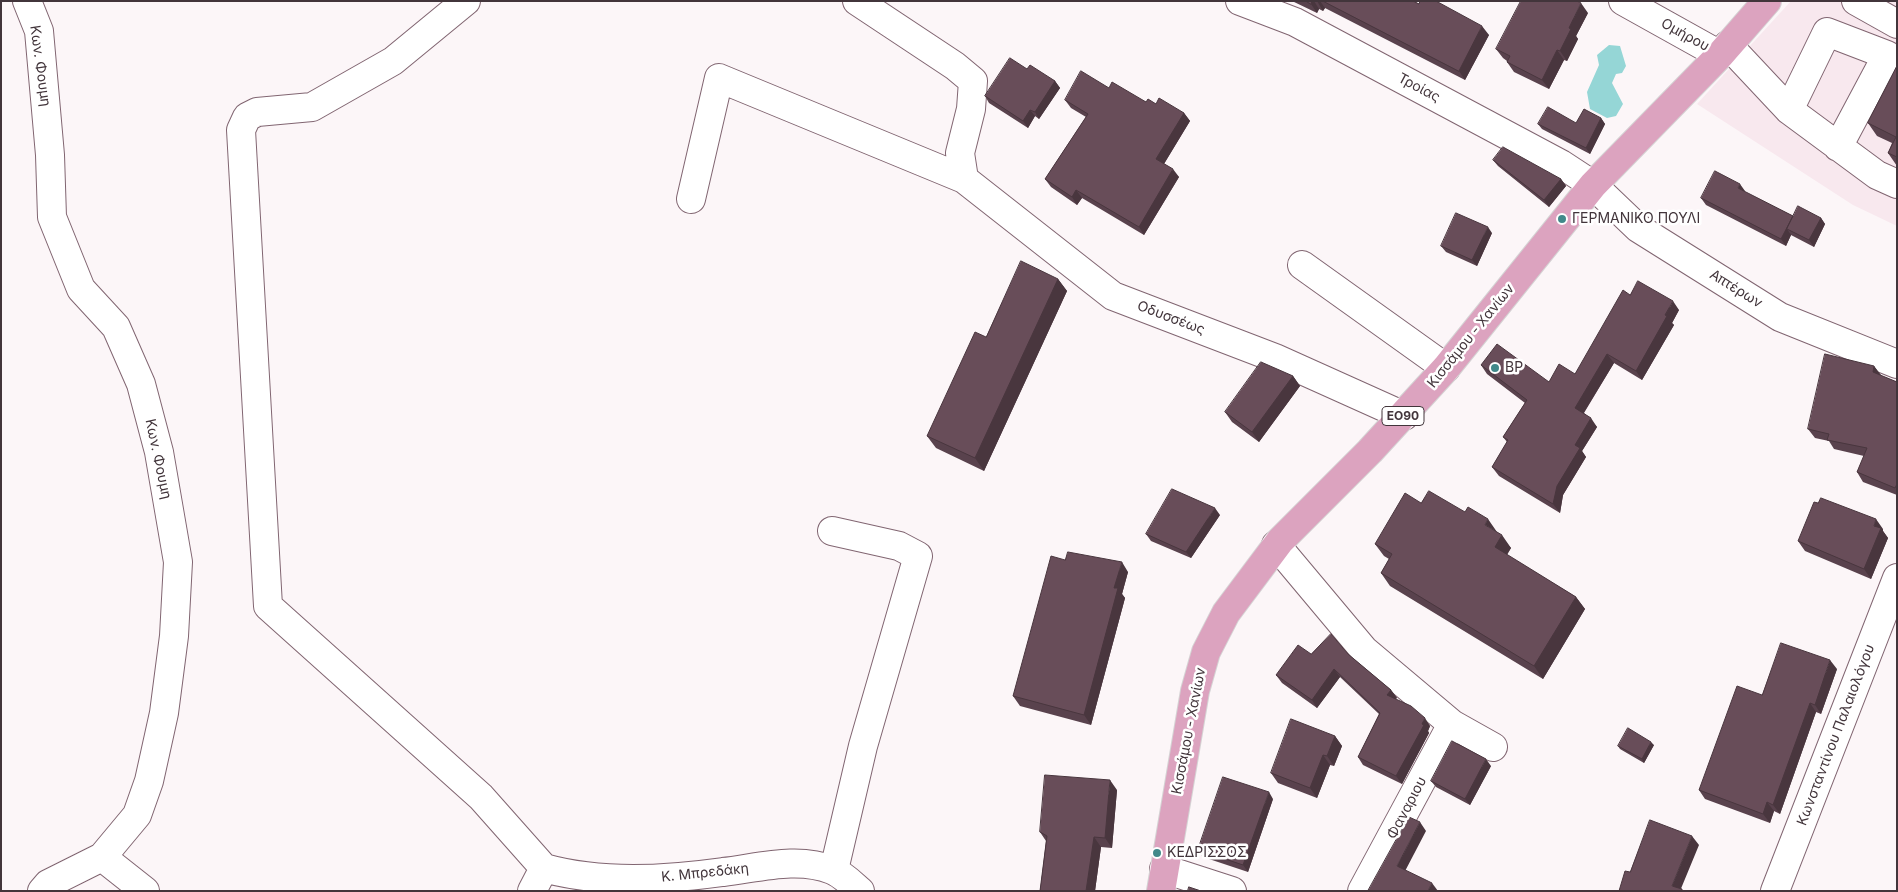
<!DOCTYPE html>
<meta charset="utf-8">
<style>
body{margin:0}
#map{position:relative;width:1898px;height:892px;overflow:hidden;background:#fcf6f8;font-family:Inter,sans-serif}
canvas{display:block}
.frame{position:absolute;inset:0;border:2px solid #42353b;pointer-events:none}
</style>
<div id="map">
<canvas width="1898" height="892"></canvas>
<div class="frame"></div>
</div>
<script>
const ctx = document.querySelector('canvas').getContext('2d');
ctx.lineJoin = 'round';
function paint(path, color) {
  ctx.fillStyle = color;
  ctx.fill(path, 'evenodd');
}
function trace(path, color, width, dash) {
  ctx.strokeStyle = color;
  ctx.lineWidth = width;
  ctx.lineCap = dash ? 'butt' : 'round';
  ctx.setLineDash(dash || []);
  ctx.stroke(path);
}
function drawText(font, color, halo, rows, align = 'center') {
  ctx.font = font + ' Inter,sans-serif';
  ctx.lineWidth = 5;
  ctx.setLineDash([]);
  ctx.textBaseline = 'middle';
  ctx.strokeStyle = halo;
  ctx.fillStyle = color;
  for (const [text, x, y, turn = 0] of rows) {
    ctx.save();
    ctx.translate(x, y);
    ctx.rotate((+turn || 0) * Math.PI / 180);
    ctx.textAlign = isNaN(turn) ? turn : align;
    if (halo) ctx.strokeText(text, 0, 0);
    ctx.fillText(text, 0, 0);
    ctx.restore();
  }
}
paint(new Path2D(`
 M 1791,1 L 1897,1 L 1897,226 L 1853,205 L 1697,104 Z`), '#f8e8ee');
paint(new Path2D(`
 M 1609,45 L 1620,46 L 1626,66 L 1622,73 L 1616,74 L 1612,83 L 1623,104 L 1616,116 L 1607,118 L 1590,109 L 1587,92 L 1599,65 L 1597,55 Z`), '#95d6d6');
const minor = new Path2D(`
 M 27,1 L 39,31 L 50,155 L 52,217 L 81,289 L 116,327 L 141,384 L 159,452 L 178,562 L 174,636 L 164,713 L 149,781 L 137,815 L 102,857 L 48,884 L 42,891
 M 466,1 L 393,61 L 312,107 L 257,112 L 247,117 L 241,130 L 268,606 L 481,797 L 544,868
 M 857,1 L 955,66 L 973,81 L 971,109 L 960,153 L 964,179
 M 1240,1 L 1295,22 L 1561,164 L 1593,185 L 1638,228 L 1780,317 L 1897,364
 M 1623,1 L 1720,55
 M 1856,1 L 1897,24
 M 1728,45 L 1789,110 L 1877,175 L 1897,184
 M 1789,110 L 1827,32 L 1887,55 L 1838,147
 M 691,199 L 719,78 L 964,179 L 1113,296 L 1275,358 L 1404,416
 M 1302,265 L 1446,368
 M 832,531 L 899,546 L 918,556 L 863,746 L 834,870
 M 1276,545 L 1364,650 L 1452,724 L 1493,747
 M 102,857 L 145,891
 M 544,868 C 601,884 665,880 723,872 C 758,868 798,856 832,870 C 842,874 852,884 860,891
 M 1164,869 L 1232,891
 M 532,891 L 544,868
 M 1362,891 L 1452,724
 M 1775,891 L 1897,578`);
const major = new Path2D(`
 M 1161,891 L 1195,691 L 1206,652 L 1226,613 L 1280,541 L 1370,451 L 1446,368 L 1593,185 L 1720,55 L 1767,1`);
trace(minor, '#816571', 30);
trace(major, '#d5d3d4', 30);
trace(minor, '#fff', 28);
trace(major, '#dca3bf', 28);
paint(new Path2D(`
 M 1292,1 L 1413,1 L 1489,35 L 1465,80 L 1325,8 L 1323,11 L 1319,9 L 1317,13 Z
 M 1588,13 L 1576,36 L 1578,39 L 1567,61 L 1564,60 L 1549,89 L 1514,72 L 1507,62 L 1507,61 L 1503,58 L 1496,49 Z
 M 1897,66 L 1897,166 L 1888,153 L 1892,143 L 1877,136 L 1868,123 Z
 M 1027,69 L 1055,81 L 1060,88 L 1039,119 L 1035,116 L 1028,128 L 989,103 L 985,96 Z
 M 1109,88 L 1146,102 L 1156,104 L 1184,113 L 1190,121 L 1164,164 L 1179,177 L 1144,235 L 1082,198 L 1077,205 L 1051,187 L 1045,179 L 1086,117 L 1071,108 L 1065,100 Z
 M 1601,118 L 1605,124 L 1590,154 L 1542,129 L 1538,124 L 1576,123 Z
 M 1493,160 L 1561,179 L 1566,186 L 1549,207 L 1498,166 Z
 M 1745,191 L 1744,192 L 1793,216 L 1821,218 L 1825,224 L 1814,247 L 1791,235 L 1786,246 L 1706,205 L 1701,198 Z
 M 1492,233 L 1477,266 L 1446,252 L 1441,246 Z
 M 1058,279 L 1067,291 L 984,471 L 936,448 L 927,436 L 986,337 Z
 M 1630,295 L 1679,310 L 1672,323 L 1674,325 L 1642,380 L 1614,363 L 1584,413 L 1597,427 L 1582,451 L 1586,457 L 1563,495 L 1560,513 L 1499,476 L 1492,467 L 1507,442 L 1503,437 L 1525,403 L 1487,374 L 1481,365 L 1549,382 L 1575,374 Z
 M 1874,366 L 1881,376 L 1897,382 L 1897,495 L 1863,482 L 1857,472 L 1864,456 L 1834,449 L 1829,441 L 1815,438 L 1808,429 Z
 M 1293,376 L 1300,386 L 1259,442 L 1232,422 L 1225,412 Z
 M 1421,503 L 1497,532 L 1511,548 L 1507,555 L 1576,597 L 1585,609 L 1543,679 L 1390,586 L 1381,573 L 1389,559 L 1384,556 L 1375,544 Z
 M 1220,515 L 1191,558 L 1151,541 L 1146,534 Z
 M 1883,529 L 1883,531 L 1888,538 L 1871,579 L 1805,551 L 1798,541 Z
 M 1065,560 L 1128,572 L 1122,594 L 1125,598 L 1091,725 L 1020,706 L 1013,696 Z
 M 1311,654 L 1348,654 L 1391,690 L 1397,698 L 1395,699 L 1430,726 L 1428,731 L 1429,733 L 1402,784 L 1363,765 L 1358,757 L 1379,714 L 1340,677 L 1317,708 L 1282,683 L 1276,675 Z
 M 1837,669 L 1821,714 L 1816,712 L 1780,814 L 1774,811 L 1770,823 L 1705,799 L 1699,790 L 1762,695 Z
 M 1335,736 L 1342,746 L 1334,766 L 1330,765 L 1317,798 L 1278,783 L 1271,773 Z
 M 1654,745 L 1644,763 L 1620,749 L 1618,746 Z
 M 1491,766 L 1470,805 L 1436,787 L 1431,781 Z
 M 1117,790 L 1112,848 L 1101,847 L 1095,891 L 1040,891 L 1046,841 L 1040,832 Z
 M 1273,799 L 1248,872 L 1203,857 L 1198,850 Z`), '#59424d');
paint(new Path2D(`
 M 1312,1 L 1314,1 L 1319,9 L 1317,13 L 1311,4 Z
 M 1317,1 L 1320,1 L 1325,8 L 1323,11 Z
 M 1581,3 L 1588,13 L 1576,36 L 1578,39 L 1567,61 L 1560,51 L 1569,28 Z
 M 1482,26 L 1489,35 L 1465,80 L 1459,71 Z
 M 1557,50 L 1564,60 L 1549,89 L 1542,80 Z
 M 1055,81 L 1060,88 L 1039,119 L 1035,112 Z
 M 1030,110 L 1035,116 L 1028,128 L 1023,121 Z
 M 1184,113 L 1190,121 L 1162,167 L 1156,159 Z
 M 1601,118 L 1605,124 L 1590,154 L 1586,148 Z
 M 1173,169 L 1179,177 L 1144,235 L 1139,227 Z
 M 1561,179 L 1566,186 L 1549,207 L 1544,200 Z
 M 1740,184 L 1745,191 L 1743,195 L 1738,188 Z
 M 1076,190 L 1082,198 L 1077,205 L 1072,197 Z
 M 1793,216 L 1787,229 L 1791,235 L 1786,246 L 1781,239 Z
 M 1821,218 L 1825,224 L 1814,247 L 1809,240 Z
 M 1488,227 L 1492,233 L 1477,266 L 1472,260 Z
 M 1058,279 L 1067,291 L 984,471 L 975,458 Z
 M 1673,301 L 1679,310 L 1672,323 L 1674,325 L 1642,380 L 1636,371 Z
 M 1607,354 L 1614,363 L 1581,417 L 1575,408 Z
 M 1874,366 L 1881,375 L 1879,382 L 1873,372 Z
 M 1293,376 L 1300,386 L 1259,442 L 1252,432 Z
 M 1591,418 L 1597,427 L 1582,451 L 1586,457 L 1563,495 L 1560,513 L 1553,504 L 1557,486 L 1575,445 Z
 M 1215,508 L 1220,515 L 1191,558 L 1186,552 Z
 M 1488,519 L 1497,532 L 1485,525 Z
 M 1876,519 L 1883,529 L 1883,531 L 1888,538 L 1871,579 L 1864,569 L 1874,526 Z
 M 1502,535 L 1511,548 L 1503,560 L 1495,547 Z
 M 1122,562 L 1128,572 L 1122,594 L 1125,598 L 1091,725 L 1084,715 L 1114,588 Z
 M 1576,597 L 1585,609 L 1543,679 L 1534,666 Z
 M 1830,660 L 1837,669 L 1821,714 L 1815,705 Z
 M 1334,669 L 1340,677 L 1317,708 L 1312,700 Z
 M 1391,690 L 1397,698 L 1392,702 L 1387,695 Z
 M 1810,703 L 1816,712 L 1780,814 L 1773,805 Z
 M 1425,718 L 1430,726 L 1428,731 L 1429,733 L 1402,784 L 1396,776 Z
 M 1335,736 L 1342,746 L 1334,766 L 1327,756 Z
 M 1651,742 L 1654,745 L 1644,763 L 1642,759 Z
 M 1323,755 L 1330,765 L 1317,798 L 1310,788 Z
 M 1486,759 L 1491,766 L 1470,805 L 1465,799 Z
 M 1110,780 L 1117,790 L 1112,848 L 1105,838 Z
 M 1269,792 L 1273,799 L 1248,872 L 1243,865 Z
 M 1767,802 L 1774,811 L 1770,823 L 1763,814 Z
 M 1420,822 L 1426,831 L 1403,875 L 1397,866 Z
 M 1692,836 L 1699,845 L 1680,891 L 1672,886 Z
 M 1094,837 L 1101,847 L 1095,891 L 1086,891 Z
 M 1432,883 L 1438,891 L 1428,891 Z`), '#49363e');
const building = new Path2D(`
 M 1306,1 L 1312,1 L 1311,4 Z
 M 1323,1 L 1413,1 L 1419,4 L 1420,1 L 1436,1 L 1482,26 L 1459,71 Z
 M 1521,1 L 1577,1 L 1581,3 L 1569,28 L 1571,29 L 1560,51 L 1557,50 L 1542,80 L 1507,62 L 1510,56 L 1496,49 Z
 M 1010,58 L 1027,69 L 1030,65 L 1055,81 L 1035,112 L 1030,110 L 1023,121 L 985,96 Z
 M 1897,66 L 1897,157 L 1888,153 L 1896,137 L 1868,123 Z
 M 1081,71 L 1109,88 L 1112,82 L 1146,102 L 1148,99 L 1156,104 L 1159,98 L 1184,113 L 1156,159 L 1173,169 L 1139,227 L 1076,190 L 1072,197 L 1045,179 L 1088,114 L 1065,100 Z
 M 1548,107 L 1576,123 L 1584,109 L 1601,118 L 1586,148 L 1538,124 Z
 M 1503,147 L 1561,179 L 1544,200 L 1493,160 Z
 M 1715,171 L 1740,184 L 1738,188 L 1793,216 L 1781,239 L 1701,198 Z
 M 1798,206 L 1821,218 L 1809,240 L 1787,229 Z
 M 1456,213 L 1488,227 L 1472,260 L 1441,246 Z
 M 1021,261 L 1058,279 L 975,458 L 927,436 L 975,332 L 986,337 Z
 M 1638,281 L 1673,301 L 1665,315 L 1667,316 L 1636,371 L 1607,354 L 1575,408 L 1591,418 L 1575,445 L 1580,448 L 1557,486 L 1553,504 L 1492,467 L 1508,440 L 1503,437 L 1527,400 L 1481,365 L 1497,344 L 1549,382 L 1559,364 L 1575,374 L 1623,290 L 1630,295 Z
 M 1825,354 L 1874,366 L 1873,372 L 1897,382 L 1897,484 L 1895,488 L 1857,472 L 1867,448 L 1827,440 L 1829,434 L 1808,429 Z
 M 1261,362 L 1293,376 L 1252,432 L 1225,412 Z
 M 1172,489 L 1215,508 L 1186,552 L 1146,534 Z
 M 1429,491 L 1465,512 L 1468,507 L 1488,519 L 1485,525 L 1502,535 L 1495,547 L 1576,597 L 1534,666 L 1381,573 L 1392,554 L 1375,544 L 1405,493 L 1421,503 Z
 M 1821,498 L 1876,519 L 1874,526 L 1881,528 L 1864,569 L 1798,541 L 1814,502 L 1818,503 Z
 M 1068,552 L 1122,562 L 1114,588 L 1118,588 L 1084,715 L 1013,696 L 1051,556 L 1065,560 Z
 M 1331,634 L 1348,654 L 1391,690 L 1387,695 L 1411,706 L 1425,718 L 1422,724 L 1424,725 L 1396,776 L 1358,757 L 1380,713 L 1334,669 L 1312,700 L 1276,675 L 1298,645 L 1311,654 Z
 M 1781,643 L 1830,660 L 1815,705 L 1810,703 L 1773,805 L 1767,802 L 1763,814 L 1699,790 L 1737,686 L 1762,695 Z
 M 1291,719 L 1335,736 L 1327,756 L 1323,755 L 1310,788 L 1271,773 Z
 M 1628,728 L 1651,742 L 1642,759 L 1618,746 Z
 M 1452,741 L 1486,759 L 1465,799 L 1431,781 Z
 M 1045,775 L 1110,780 L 1105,838 L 1094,837 L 1086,891 L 1040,891 L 1047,836 L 1040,832 Z
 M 1223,777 L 1269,792 L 1243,865 L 1198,850 Z
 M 1409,817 L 1420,822 L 1397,866 L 1432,883 L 1428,891 L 1368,891 Z
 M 1650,820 L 1692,836 L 1672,886 L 1682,889 L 1682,891 L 1619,891 L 1625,871 L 1630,872 Z
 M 1189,887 L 1201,891 L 1188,891 Z`);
paint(building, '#684d59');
trace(building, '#49363e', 1);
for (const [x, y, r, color] of [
 [1562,219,5,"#41898a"],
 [1495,368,5,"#41898a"],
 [1157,853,5,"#41898a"]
]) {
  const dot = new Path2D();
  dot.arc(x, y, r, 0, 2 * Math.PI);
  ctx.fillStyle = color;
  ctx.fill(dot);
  trace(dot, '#fff', 2);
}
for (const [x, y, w] of [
 [1403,416,42]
]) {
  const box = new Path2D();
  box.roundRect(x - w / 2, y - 9.5, w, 19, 4);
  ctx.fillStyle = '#fff';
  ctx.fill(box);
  trace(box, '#42353b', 1);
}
drawText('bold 12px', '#42353b', null, [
 ["ΕΟ90",1403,416]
]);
drawText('14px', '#42353b', '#fff', [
 ["Ομήρου",1685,35,29],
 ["Κων. Φουμη",40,66,82],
 ["Τροίας",1419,88,28],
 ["Απτέρων",1736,289,32],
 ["Οδυσσέως",1171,318,21],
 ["Κισσάμου - Χανίων",1471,336,-51],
 ["Κων. Φουμη",158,459,78],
 ["Κισσάμου - Χανίων",1189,731,-79],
 ["Κωνσταντίνου Παλαιολόγου",1836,735,-69],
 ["Φαναριου",1407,808,-62],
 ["Κ. Μπρεδάκη",705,873,-6]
]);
drawText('14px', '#42353b', '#fff', [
 ["ΓΕΡΜΑΝΙΚΟ ΠΟΥΛΙ",1572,219],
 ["BP",1505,368],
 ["ΚΕΔΡΙΣΣΟΣ",1167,853]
], 'left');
</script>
